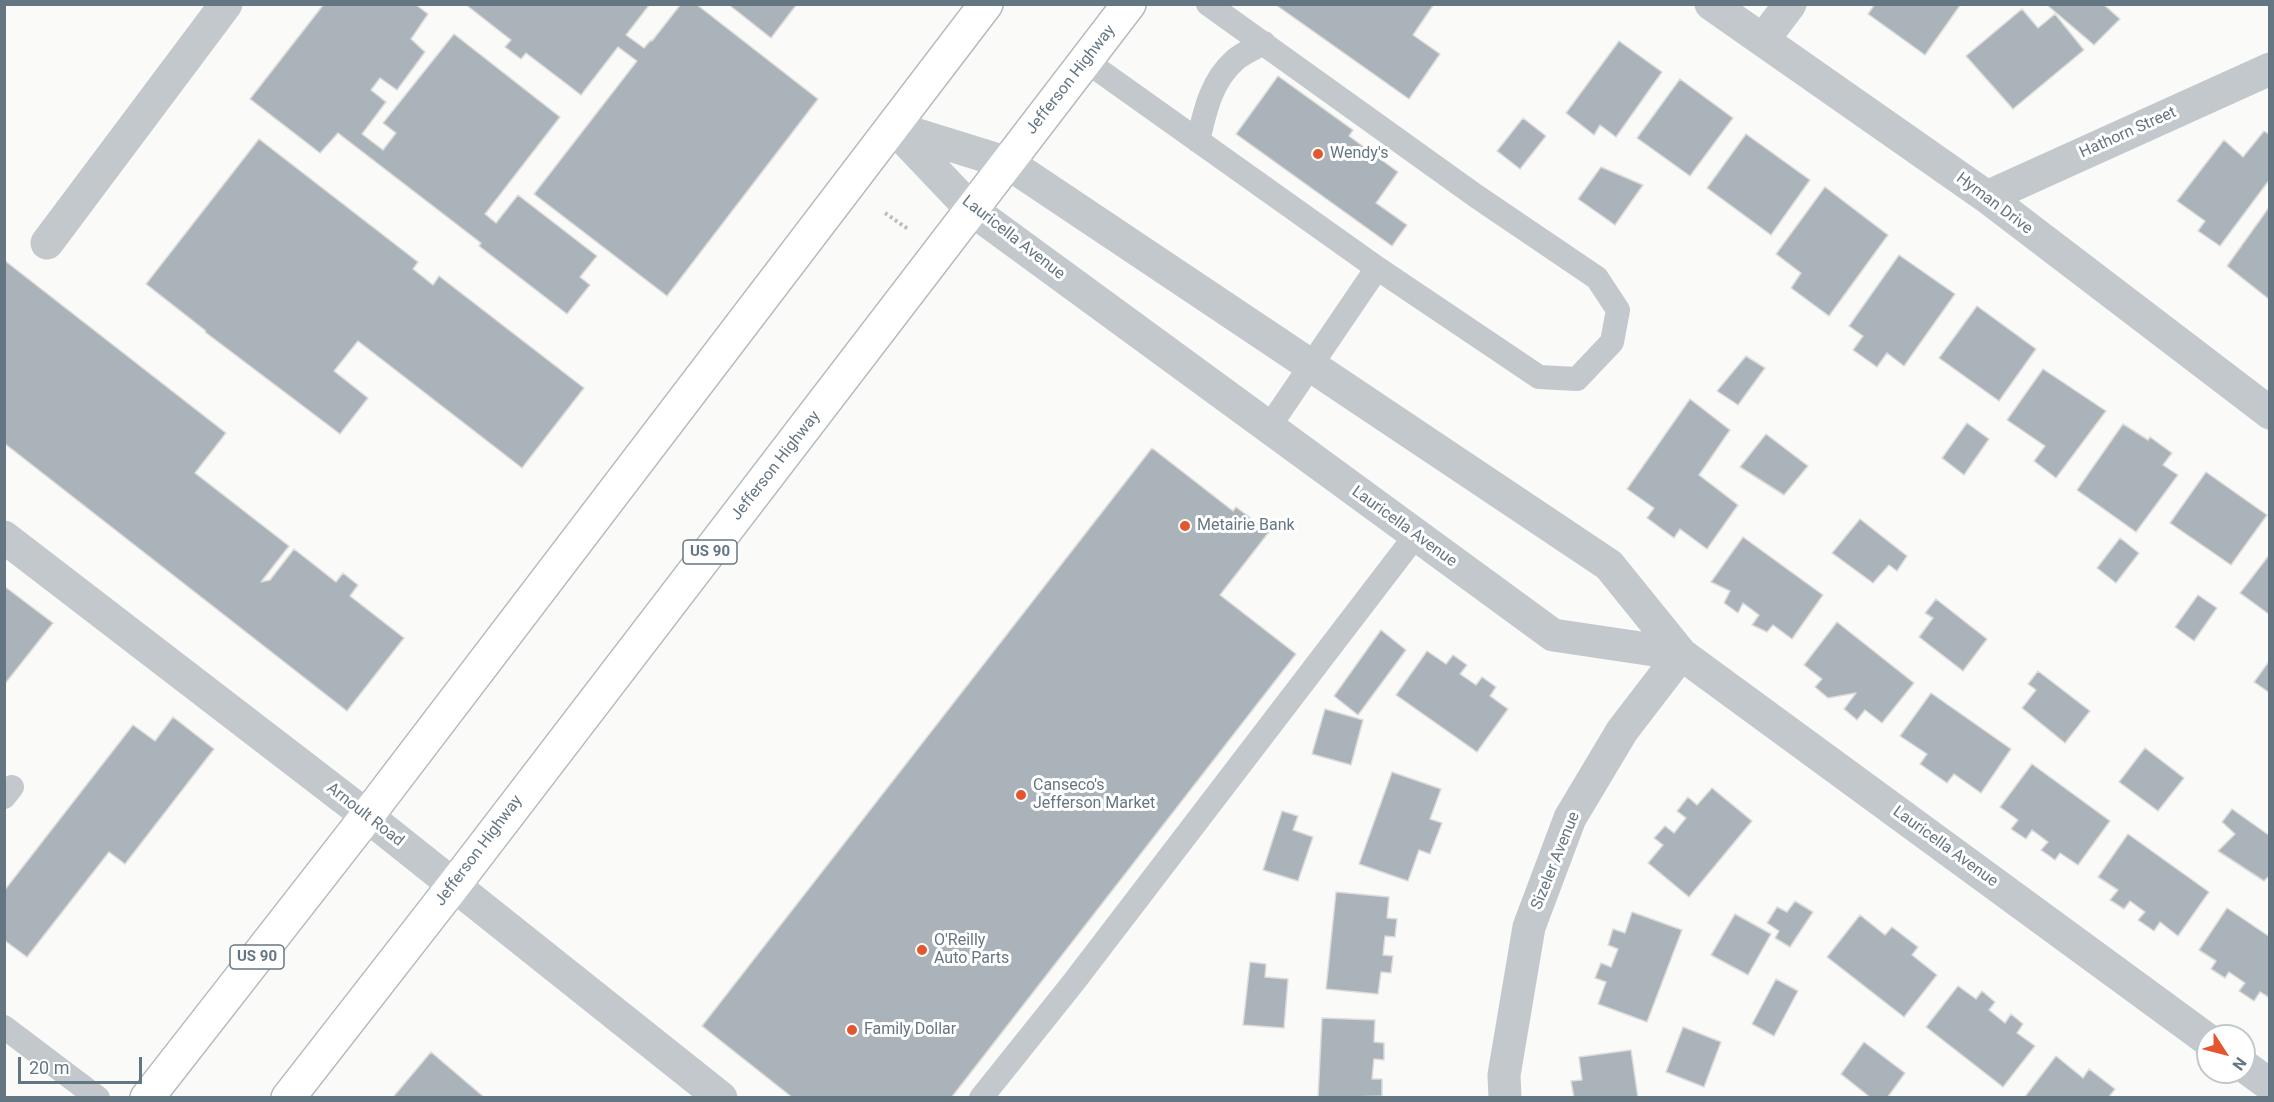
<!DOCTYPE html>
<style>
body{margin:0}
#map{position:relative;width:2274px;height:1102px;overflow:hidden;background:#fafaf8;font-family:Roboto,sans-serif}
canvas{display:block}
.frame{position:absolute;inset:0;border:6px solid #657683;pointer-events:none}
.north{position:absolute;left:2196px;top:1024px;width:60px;height:60px;box-sizing:border-box;background:#fff;border:2px solid #c1c8cd;border-radius:50%;rotate:126deg;font-size:16px;font-weight:700;line-height:24px;text-align:center;color:#657683}
.north::after{content:'';display:block;margin:auto;width:21px;height:27px;background:#e4572e;clip-path:polygon(50% 0,100% 100%,50% 72%,0 100%)}
.scale{position:absolute;left:18px;top:1057px;width:124px;height:27px;box-sizing:border-box;border:3px solid #657683;border-top:0;padding-left:8px;font-size:18px;line-height:21px;white-space:nowrap;color:#657683;-webkit-text-stroke:4px #fff;paint-order:stroke}
</style>
<div id="map">
<canvas width="2274" height="1102"></canvas>
<div class="frame"></div>
<div class="north">N</div>
<div class="scale">20 m</div>
</div>
<script>
const ctx = document.querySelector('canvas').getContext('2d');
ctx.lineJoin = 'round';
function paint(path, color) {
  ctx.fillStyle = color;
  ctx.fill(path, 'evenodd');
}
function trace(path, color, width, dash) {
  ctx.strokeStyle = color;
  ctx.lineWidth = width;
  ctx.lineCap = dash ? 'butt' : 'round';
  ctx.setLineDash(dash || []);
  ctx.stroke(path);
}
function drawText(font, color, halo, rows, align = 'center') {
  ctx.font = font + ' Roboto,sans-serif';
  ctx.lineWidth = 6;
  ctx.setLineDash([]);
  ctx.textBaseline = 'middle';
  ctx.strokeStyle = halo;
  ctx.fillStyle = color;
  for (const [text, x, y, turn = 0] of rows) {
    ctx.save();
    ctx.translate(x, y);
    ctx.rotate((+turn || 0) * Math.PI / 180);
    ctx.textAlign = isNaN(turn) ? turn : align;
    if (halo) ctx.strokeText(text, 0, 0);
    ctx.fillText(text, 0, 0);
    ctx.restore();
  }
}
const building = new Path2D(`
 M 324,4 L 415,4 L 428,14 L 411,39 L 425,52 L 397,90 L 380,78 L 371,90 L 386,102 L 362,134 L 383,150 L 396,133 L 383,123 L 454,34 L 560,117 L 485,214 L 496,223 L 518,195 L 597,256 L 580,277 L 590,285 L 567,314 L 479,246 L 481,243 L 338,133 L 320,153 L 250,99 Z
 M 465,4 L 650,4 L 626,35 L 644,48 L 651,40 L 652,41 L 681,4 L 696,4 L 818,99 L 667,296 L 534,194 L 637,61 L 618,47 L 581,95 L 526,53 L 521,59 L 505,47 L 511,40 Z
 M 728,4 L 797,4 L 771,38 Z
 M 1434,4 L 1413,35 L 1440,54 L 1409,99 L 1276,5 Z
 M 1875,4 L 1961,4 L 1925,55 L 1868,14 Z
 M 2103,4 L 2120,19 L 2094,45 L 2047,5 Z
 M 2022,9 L 2038,28 L 2055,14 L 2084,50 L 2013,109 L 1966,56 Z
 M 1619,41 L 1662,72 L 1616,137 L 1600,125 L 1594,135 L 1566,113 Z
 M 1278,76 L 1353,130 L 1349,136 L 1398,172 L 1376,203 L 1407,225 L 1392,246 L 1236,134 Z
 M 1680,79 L 1733,118 L 1690,176 L 1637,138 Z
 M 1523,118 L 1546,136 L 1520,169 L 1497,151 Z
 M 2264,131 L 2270,135 L 2270,179 L 2220,246 L 2198,231 L 2205,221 L 2177,201 L 2224,140 L 2243,157 Z
 M 1746,134 L 1810,180 L 1771,235 L 1707,188 Z
 M 259,139 L 418,262 L 413,269 L 433,285 L 439,276 L 584,388 L 522,468 L 358,341 L 334,371 L 368,398 L 340,434 L 205,332 L 206,331 L 146,284 Z
 M 1601,167 L 1643,185 L 1615,225 L 1578,199 Z
 M 1825,187 L 1888,235 L 1829,316 L 1791,288 L 1801,273 L 1776,254 Z
 M 2270,206 L 2270,300 L 2227,266 Z
 M 1899,255 L 1955,294 L 1904,366 L 1887,353 L 1877,367 L 1853,350 L 1863,336 L 1849,326 Z
 M 4,260 L 226,433 L 195,473 L 289,546 L 261,582 L 270,580 L 294,549 L 336,582 L 343,573 L 358,585 L 350,596 L 404,638 L 347,711 L 4,443 Z
 M 1977,306 L 2036,349 L 1999,401 L 1939,358 Z
 M 1746,356 L 1765,368 L 1738,405 L 1717,391 Z
 M 2043,369 L 2106,411 L 2056,478 L 2034,461 L 2045,446 L 2007,420 Z
 M 1690,399 L 1730,430 L 1699,475 L 1738,505 L 1707,549 L 1680,529 L 1674,538 L 1647,518 L 1654,508 L 1627,489 Z
 M 1967,423 L 1989,439 L 1964,475 L 1942,458 Z
 M 2123,424 L 2148,440 L 2150,437 L 2172,453 L 2163,465 L 2178,475 L 2136,532 L 2077,490 Z
 M 1766,434 L 1808,466 L 1784,495 L 1740,467 Z
 M 1152,448 L 1233,511 L 1236,507 L 1269,532 L 1220,595 L 1296,654 L 951,1098 L 793,1098 L 702,1026 Z
 M 2206,472 L 2267,515 L 2231,565 L 2170,523 Z
 M 1860,519 L 1907,556 L 1897,571 L 1889,565 L 1873,583 L 1832,553 Z
 M 1743,537 L 1823,595 L 1792,639 L 1773,625 L 1767,632 L 1752,625 L 1759,615 L 1743,603 L 1738,613 L 1724,603 L 1730,591 L 1711,582 Z
 M 2120,538 L 2139,553 L 2116,583 L 2097,568 Z
 M 2270,554 L 2270,615 L 2240,593 Z
 M 4,586 L 53,623 L 4,685 Z
 M 2198,595 L 2217,608 L 2194,641 L 2175,627 Z
 M 1936,599 L 1987,639 L 1963,671 L 1919,637 L 1933,618 L 1925,613 Z
 M 1837,622 L 1914,683 L 1882,723 L 1865,710 L 1857,720 L 1844,709 L 1856,693 L 1828,698 L 1815,687 L 1822,679 L 1804,665 Z
 M 1381,630 L 1406,650 L 1358,715 L 1334,696 Z
 M 1427,651 L 1446,664 L 1453,655 L 1467,665 L 1460,674 L 1476,685 L 1482,677 L 1496,687 L 1490,696 L 1508,709 L 1477,752 L 1396,695 Z
 M 2270,660 L 2270,693 L 2254,682 Z
 M 2038,671 L 2090,711 L 2065,743 L 2022,708 L 2036,690 L 2028,684 Z
 M 1931,693 L 2011,749 L 1981,793 L 1954,774 L 1947,783 L 1920,764 L 1927,754 L 1900,736 Z
 M 1325,709 L 1363,720 L 1351,765 L 1312,754 Z
 M 173,717 L 214,749 L 125,864 L 109,852 L 27,957 L 4,940 L 4,891 L 133,725 L 155,741 Z
 M 2145,748 L 2184,778 L 2158,811 L 2119,782 Z
 M 2032,764 L 2110,821 L 2078,865 L 2060,853 L 2055,860 L 2041,850 L 2048,842 L 2032,830 L 2026,839 L 2011,829 L 2018,820 L 2000,807 Z
 M 1392,772 L 1441,789 L 1430,819 L 1442,823 L 1430,854 L 1419,850 L 1408,881 L 1359,864 Z
 M 1712,788 L 1752,821 L 1689,897 L 1648,863 L 1663,845 L 1654,838 L 1665,826 L 1674,833 L 1686,818 L 1677,811 L 1688,797 L 1697,805 Z
 M 2232,809 L 2270,836 L 2270,875 L 2264,881 L 2218,851 L 2235,834 L 2222,822 Z
 M 1282,811 L 1298,816 L 1293,830 L 1313,837 L 1298,881 L 1263,870 Z
 M 2128,834 L 2209,892 L 2178,936 L 2160,922 L 2154,931 L 2138,920 L 2145,912 L 2130,901 L 2124,909 L 2110,900 L 2118,890 L 2098,877 Z
 M 1336,892 L 1389,897 L 1387,918 L 1397,919 L 1395,937 L 1385,936 L 1383,955 L 1393,956 L 1391,973 L 1381,972 L 1378,994 L 1326,989 Z
 M 1795,901 L 1813,912 L 1790,947 L 1775,938 L 1779,931 L 1767,923 L 1777,907 L 1787,912 Z
 M 2227,908 L 2270,937 L 2270,998 L 2260,992 L 2254,1001 L 2239,991 L 2245,983 L 2229,972 L 2225,978 L 2211,969 L 2216,961 L 2199,950 Z
 M 1632,912 L 1682,930 L 1647,1022 L 1598,1004 L 1606,982 L 1595,978 L 1601,963 L 1611,967 L 1618,949 L 1608,945 L 1613,929 L 1625,933 Z
 M 1735,914 L 1771,934 L 1748,975 L 1711,955 Z
 M 1860,915 L 1885,935 L 1892,927 L 1918,947 L 1912,955 L 1937,975 L 1904,1017 L 1827,957 Z
 M 1250,962 L 1266,964 L 1265,977 L 1288,979 L 1284,1028 L 1243,1025 Z
 M 1776,979 L 1798,991 L 1774,1036 L 1752,1024 Z
 M 1958,986 L 1976,999 L 1982,991 L 1995,1002 L 1989,1010 L 2005,1023 L 2011,1014 L 2023,1024 L 2017,1033 L 2035,1046 L 2003,1087 L 1926,1027 Z
 M 1322,1018 L 1375,1020 L 1374,1042 L 1384,1043 L 1384,1060 L 1374,1059 L 1372,1079 L 1382,1079 L 1382,1096 L 1318,1098 Z
 M 1683,1027 L 1721,1042 L 1704,1087 L 1666,1072 Z
 M 1864,1042 L 1905,1073 L 1887,1098 L 1871,1098 L 1841,1074 Z
 M 1631,1050 L 1638,1098 L 1574,1098 L 1571,1081 L 1582,1080 L 1579,1057 Z
 M 431,1052 L 485,1098 L 396,1098 L 394,1096 Z
 M 2056,1056 L 2083,1078 L 2089,1069 L 2115,1089 L 2108,1098 L 2024,1098 Z`);
paint(building, '#aab3b9');
trace(building, '#dcdcda', 1.5);
const primary = new Path2D(`
 M 147,1098 L 367,816 L 986,4
 M 288,1098 L 454,885 L 1129,4`);
trace(primary, '#b5babe', 36);
trace(new Path2D(`
 M 885,213 L 908,229`), '#bbbfc2', 4, [3, 3]);
trace(new Path2D(`
 M 1086,61 L 1377,268 L 1539,377 L 1577,379 L 1612,342 L 1618,310 L 1597,278 L 1476,196 L 1208,4
 M 1198,141 C 1205,111 1211,81 1235,60 C 1243,53 1255,48 1264,43
 M 1269,427 L 1377,268
 M 4,797 L 12,787
 M 4,1027 L 98,1098
 M 981,1098 L 1073,983 L 1416,535`), '#c3c8cc', 24);
trace(new Path2D(`
 M 1711,4 L 1987,197 L 2270,413
 M 1763,40 L 1790,4
 M 892,127 L 1008,163 L 1609,565 L 1681,654 L 2208,1040
 M 895,129 L 972,210 L 1553,635 L 1681,654
 M 1987,197 L 2270,69
 M 47,243 L 226,4
 M 4,537 L 367,816 L 721,1098
 M 2244,1066 L 2270,1085
 M 1505,1098 L 1504,1075 L 1529,927 L 1570,818 L 1622,731 L 1681,654`), '#c3c8cc', 33);
trace(primary, '#fff', 33);
for (const [x, y, r, color] of [
 [1318,154,6,"#e4572e"],
 [1185,526,6,"#e4572e"],
 [1021,795,6,"#e4572e"],
 [922,950,6,"#e4572e"],
 [852,1030,6,"#e4572e"]
]) {
  const dot = new Path2D();
  dot.arc(x, y, r, 0, 2 * Math.PI);
  ctx.fillStyle = color;
  ctx.fill(dot);
  trace(dot, '#fff', 2);
}
for (const [x, y, w] of [
 [710,552,54],
 [257,957,54]
]) {
  const box = new Path2D();
  box.roundRect(x - w / 2, y - 12, w, 24, 4.5);
  ctx.fillStyle = '#fff';
  ctx.fill(box);
  trace(box, '#657683', 1.5);
}
drawText('bold 15px', '#657683', null, [
 ["US 90",710,552],
 ["US 90",257,957]
]);
drawText('16px', '#657683', '#fff', [
 ["Jefferson Highway",1071,80,-52],
 ["Hathorn Street",2128,133,-24],
 ["Hyman Drive",1994,204,37],
 ["Lauricella Avenue",1013,238,38],
 ["Jefferson Highway",776,466,-52],
 ["Lauricella Avenue",1404,527,36],
 ["Arnoult Road",365,815,38],
 ["Lauricella Avenue",1945,847,36],
 ["Jefferson Highway",479,851,-53],
 ["Sizeler Avenue",1556,861,-68]
]);
drawText('16px', '#657683', '#fff', [
 ["Wendy's",1330,154],
 ["Metairie Bank",1197,526],
 ["Canseco's",1033,786],
 ["Jefferson Market",1033,804],
 ["O'Reilly",934,941],
 ["Auto Parts",934,959],
 ["Family Dollar",864,1030]
], 'left');
</script>
